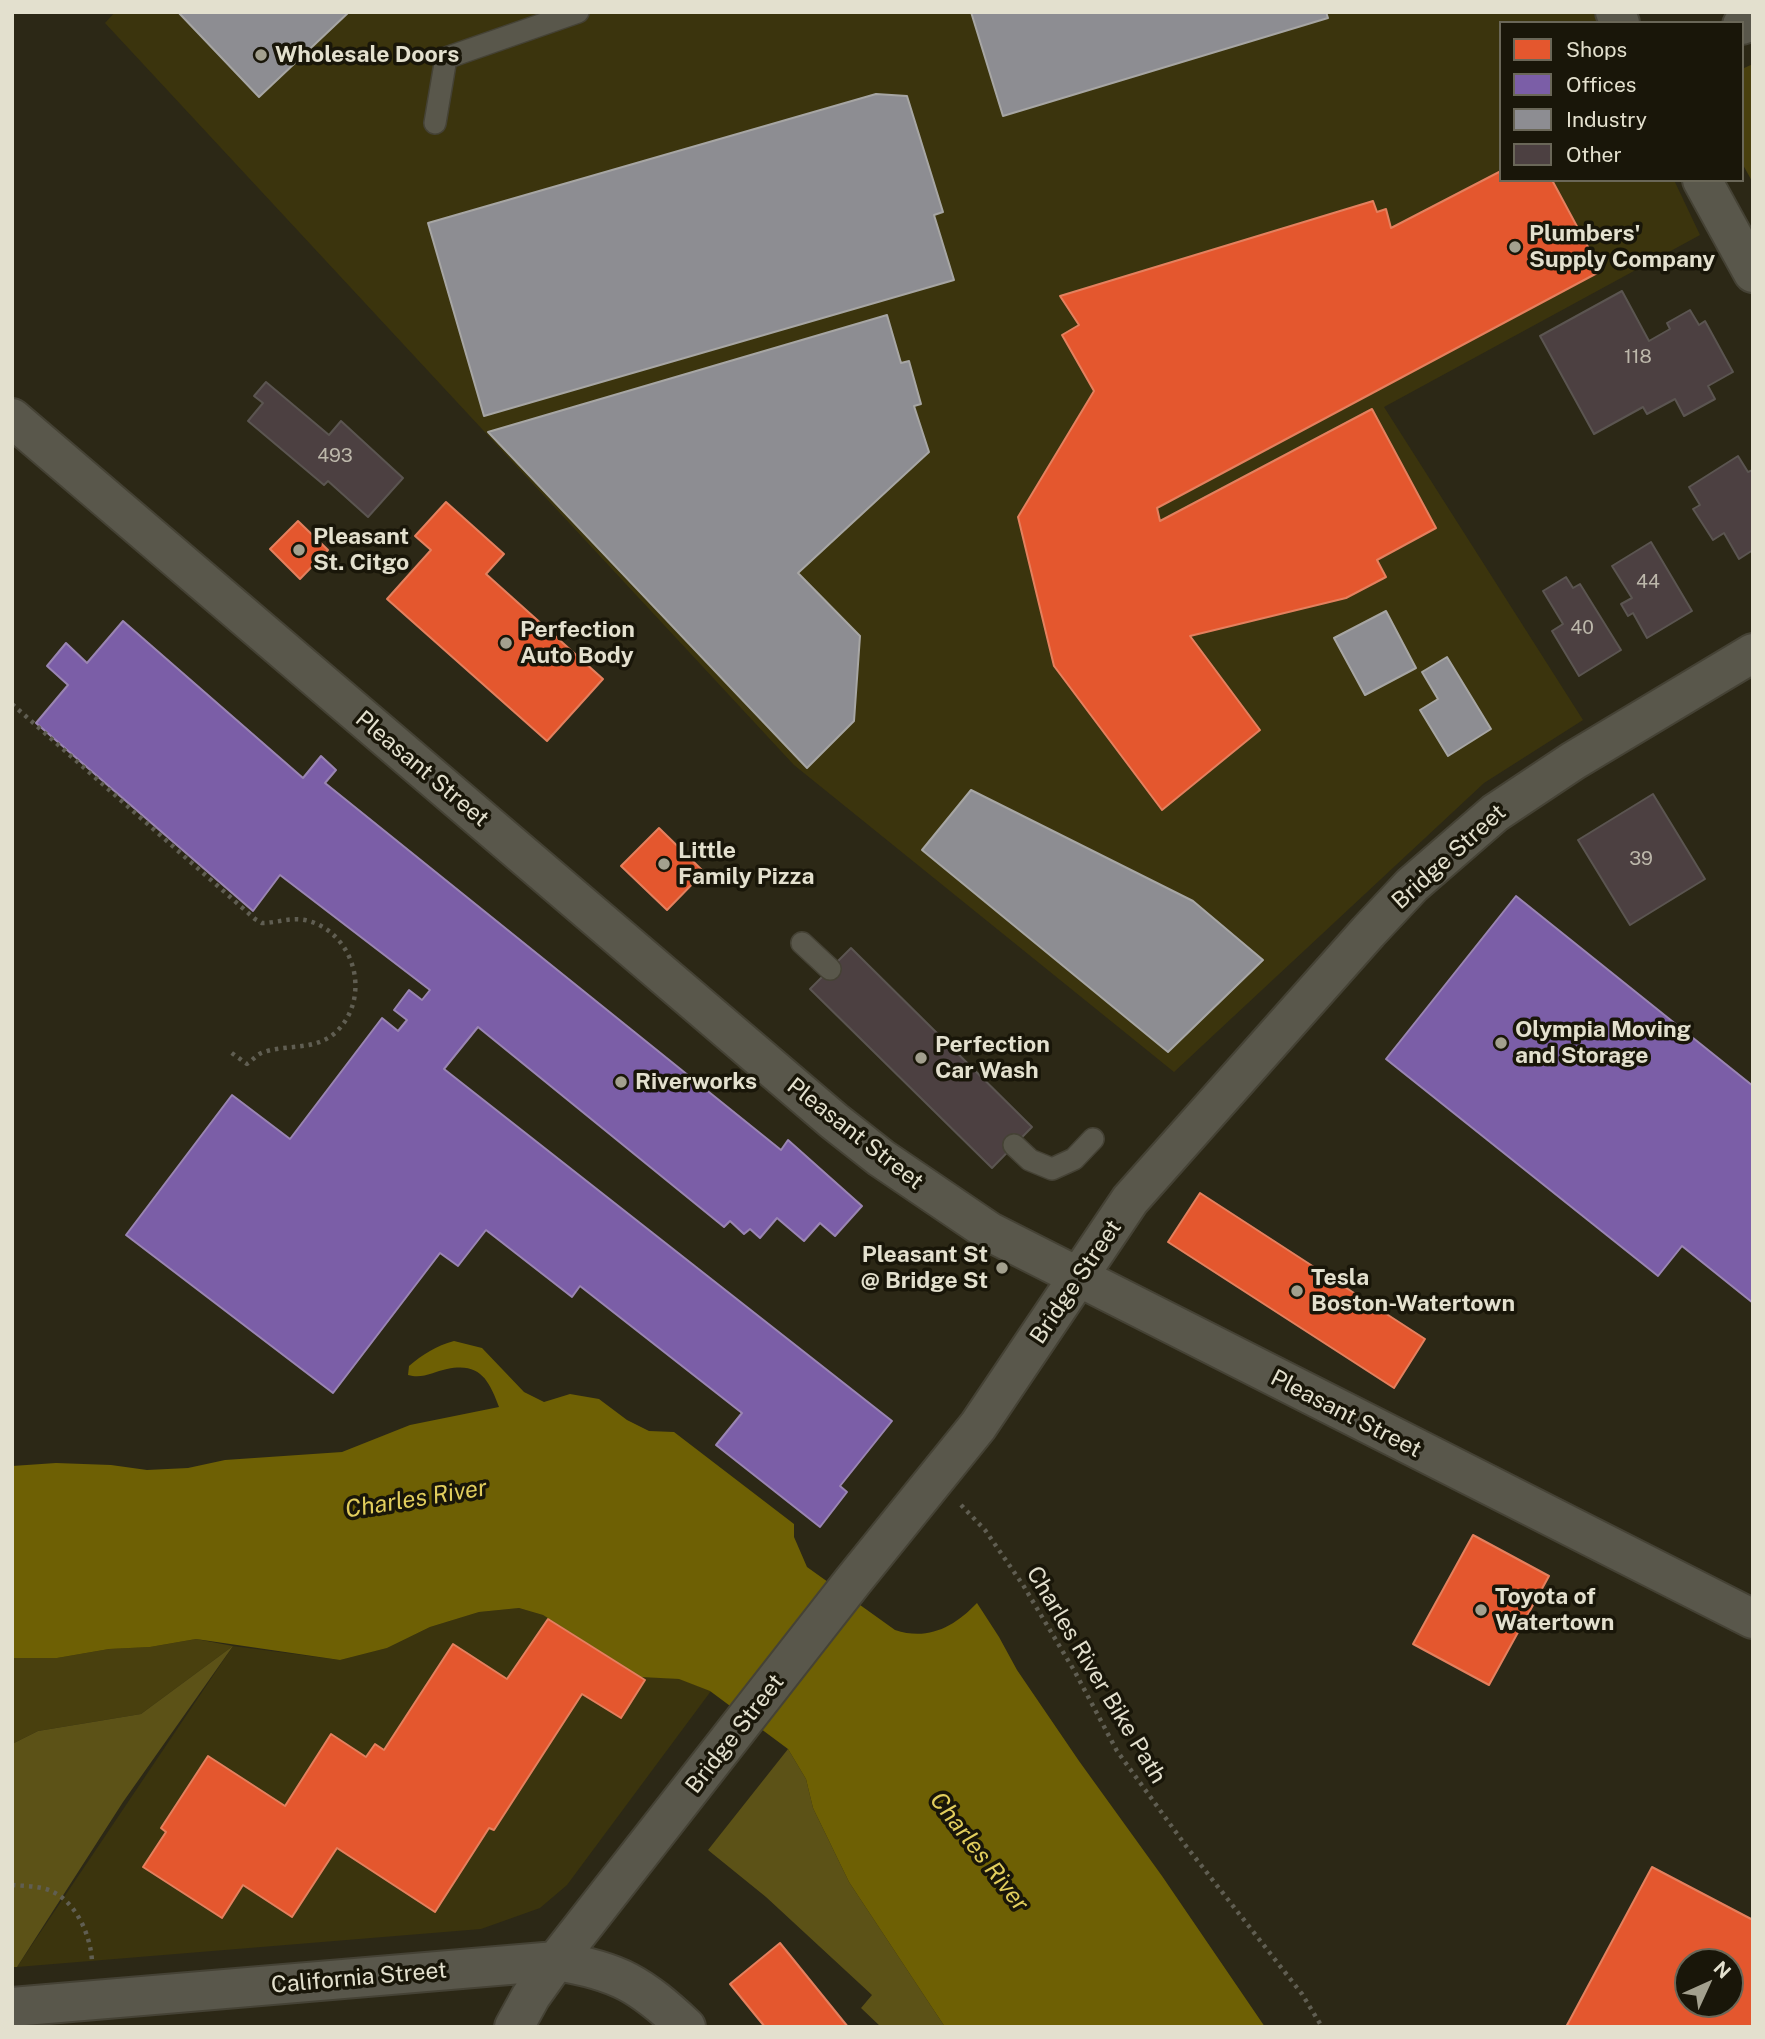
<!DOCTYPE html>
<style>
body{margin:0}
#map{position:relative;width:1765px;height:2039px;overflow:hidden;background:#2c2816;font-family:"Public Sans",sans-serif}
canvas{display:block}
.frame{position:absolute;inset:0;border:14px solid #e3e0ce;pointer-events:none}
.legend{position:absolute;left:1499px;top:21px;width:245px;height:161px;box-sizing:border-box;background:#191609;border:2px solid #6a6758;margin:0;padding:9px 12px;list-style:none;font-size:21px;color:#e3e0ce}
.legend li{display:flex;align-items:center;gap:14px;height:35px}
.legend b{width:35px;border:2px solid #6a6758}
.north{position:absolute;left:1674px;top:1948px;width:70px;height:70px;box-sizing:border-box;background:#191609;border:2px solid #6a6758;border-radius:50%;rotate:45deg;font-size:19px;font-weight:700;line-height:28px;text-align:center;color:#e3e0ce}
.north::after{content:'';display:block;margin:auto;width:24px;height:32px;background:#a3a08e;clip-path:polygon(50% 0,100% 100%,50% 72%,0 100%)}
</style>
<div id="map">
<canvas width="1765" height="2039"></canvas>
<div class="frame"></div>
<ul class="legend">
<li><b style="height:19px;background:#e4572e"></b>Shops</li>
<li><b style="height:19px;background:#7b5ea7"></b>Offices</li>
<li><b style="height:19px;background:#8d8d92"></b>Industry</li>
<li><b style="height:19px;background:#4c4041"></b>Other</li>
</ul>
<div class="north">N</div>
</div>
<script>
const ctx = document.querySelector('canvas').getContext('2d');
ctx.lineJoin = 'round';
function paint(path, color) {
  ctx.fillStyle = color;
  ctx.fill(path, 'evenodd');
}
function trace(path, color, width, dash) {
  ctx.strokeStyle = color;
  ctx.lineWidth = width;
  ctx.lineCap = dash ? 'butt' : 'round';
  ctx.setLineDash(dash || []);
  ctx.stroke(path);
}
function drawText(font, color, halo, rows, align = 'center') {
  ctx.font = font + ' "Public Sans",sans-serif';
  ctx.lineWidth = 7;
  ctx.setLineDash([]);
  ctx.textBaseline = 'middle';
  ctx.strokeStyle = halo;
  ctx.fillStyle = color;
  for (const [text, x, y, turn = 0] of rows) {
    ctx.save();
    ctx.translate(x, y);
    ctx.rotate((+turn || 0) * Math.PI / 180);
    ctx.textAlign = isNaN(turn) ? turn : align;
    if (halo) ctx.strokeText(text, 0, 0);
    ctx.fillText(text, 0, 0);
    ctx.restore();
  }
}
paint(new Path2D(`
 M 115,12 L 1593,12 L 1598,23 L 1501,23 L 1501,180 L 1674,180 L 1700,235 L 1384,407 L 1583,720 L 1484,783 L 1174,1072 L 794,765 L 105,23 Z
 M 519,1608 L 543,1615 L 641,1676 L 680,1679 L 711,1691 L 567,1885 L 540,1908 L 481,1929 L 17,1967 L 233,1646 L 340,1660 L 387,1648 L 430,1627 L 479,1612 Z`), '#3b340d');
paint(new Path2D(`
 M 1753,64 L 1753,183 L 1742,163 L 1742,69 Z
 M 196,1639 L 233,1646 L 141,1714 L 38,1731 L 12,1744 L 12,1658 L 57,1658 L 109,1649 L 150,1647 Z`), '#49400e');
paint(new Path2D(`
 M 233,1646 L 123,1802 L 17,1967 L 12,1967 L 12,1744 L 38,1731 L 141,1714 Z
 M 788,1749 L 806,1779 L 813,1808 L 849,1882 L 945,2027 L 881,2027 L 861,2008 L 872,1995 L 766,1897 L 708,1850 Z`), '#5c5217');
paint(new Path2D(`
 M 454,1341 L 482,1348 L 524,1392 L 544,1402 L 570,1394 L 599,1399 L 627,1420 L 649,1431 L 674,1432 L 794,1524 L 794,1537 L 807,1567 L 895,1630 C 928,1641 954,1627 977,1603 L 999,1637 L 1017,1670 L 1079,1761 L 1162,1876 L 1265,2027 L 945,2027 L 849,1882 L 813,1808 L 806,1779 L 788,1749 L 710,1691 L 679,1679 L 641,1677 L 543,1615 L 519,1608 L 479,1612 L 430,1627 L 387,1648 L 340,1660 L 196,1639 L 150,1647 L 109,1649 L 57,1658 L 12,1658 L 12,1466 L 56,1463 L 111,1465 L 147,1470 L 188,1468 L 225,1460 L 342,1452 L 410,1425 L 499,1407 C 489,1380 480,1362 447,1369 C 433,1372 423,1379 408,1375 L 409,1366 C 423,1354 436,1346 454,1341 Z`), '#6e6004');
const shops = new Path2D(`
 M 1501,171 L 1501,180 L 1552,180 L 1601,271 L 1157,508 L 1160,521 L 1372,409 L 1436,528 L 1377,560 L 1386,577 L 1346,598 L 1190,636 L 1260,730 L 1162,810 L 1054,666 L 1018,517 L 1094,391 L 1062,335 L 1079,325 L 1060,296 L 1373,201 L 1377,212 L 1386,209 L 1391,228 Z
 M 446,502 L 504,554 L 486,574 L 603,679 L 547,741 L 387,599 L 431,550 L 415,536 Z
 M 298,521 L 328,550 L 300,579 L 270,549 Z
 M 659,828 L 704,872 L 667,910 L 621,866 Z
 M 1200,1193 L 1425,1339 L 1394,1388 L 1168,1242 Z
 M 1473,1535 L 1549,1576 L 1489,1685 L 1413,1644 Z
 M 548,1619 L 645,1680 L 621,1718 L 582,1694 L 494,1830 L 489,1828 L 435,1912 L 337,1848 L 292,1917 L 243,1885 L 222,1918 L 143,1867 L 166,1832 L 161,1828 L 208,1756 L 285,1806 L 331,1734 L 366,1757 L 375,1744 L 384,1750 L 453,1644 L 507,1679 Z
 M 1652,1867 L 1753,1920 L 1753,2027 L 1566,2027 ZM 1688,1962 L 1730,1962 L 1730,2004 L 1688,2004 Z
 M 780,1943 L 848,2027 L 765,2027 L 730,1984 Z`);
paint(shops, '#e4572e');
trace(shops, '#e4805e', 2);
const offices = new Path2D(`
 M 123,621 L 303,778 L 321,756 L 336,770 L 325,783 L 781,1150 L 788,1140 L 862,1206 L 835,1236 L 820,1223 L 804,1241 L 777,1218 L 760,1238 L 750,1229 L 744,1234 L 730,1221 L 724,1227 L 478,1027 L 444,1069 L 892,1421 L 840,1486 L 847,1492 L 820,1527 L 716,1445 L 742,1413 L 580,1286 L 572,1297 L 486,1230 L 458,1266 L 440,1253 L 333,1393 L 126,1235 L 232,1095 L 290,1139 L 382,1018 L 398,1031 L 407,1020 L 394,1010 L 409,990 L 422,1000 L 430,990 L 280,875 L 253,911 L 36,723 L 68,685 L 47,666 L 66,643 L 87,663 Z
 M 1516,896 L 1753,1086 L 1753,1303 L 1682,1246 L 1658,1276 L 1386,1059 Z`);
paint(offices, '#7b5ea7');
trace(offices, '#9a85b3', 2);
const industry = new Path2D(`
 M 178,12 L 349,12 L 259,97 Z
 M 971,12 L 1326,12 L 1328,18 L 1003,116 Z
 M 876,94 L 907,96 L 943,212 L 934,215 L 954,280 L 484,416 L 428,223 Z
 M 887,315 L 901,363 L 909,361 L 921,404 L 914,406 L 929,452 L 798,573 L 860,636 L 854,721 L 807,768 L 488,432 Z
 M 1386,611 L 1416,668 L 1365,695 L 1334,638 Z
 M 1447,657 L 1491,729 L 1448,756 L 1420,710 L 1438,699 L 1422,672 Z
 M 971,790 L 1193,901 L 1263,960 L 1168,1052 L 922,850 Z`);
paint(industry, '#8d8d92');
trace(industry, '#a7a6a4', 2);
const building = new Path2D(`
 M 1622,291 L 1649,341 L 1670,329 L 1667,323 L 1690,310 L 1699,325 L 1705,321 L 1733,372 L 1708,386 L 1715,399 L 1684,416 L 1675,399 L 1647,414 L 1643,407 L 1594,434 L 1540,336 Z
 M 266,382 L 329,435 L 341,421 L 403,478 L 368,517 L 328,481 L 324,485 L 248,421 L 263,403 L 254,396 Z
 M 1738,456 L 1748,472 L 1753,470 L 1753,550 L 1739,559 L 1724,533 L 1713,540 L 1693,509 L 1700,505 L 1689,487 Z
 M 1651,542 L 1692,611 L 1647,638 L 1633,613 L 1628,616 L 1621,604 L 1632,598 L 1612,566 Z
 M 1566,577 L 1573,588 L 1580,584 L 1621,650 L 1579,676 L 1552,631 L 1563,624 L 1543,591 Z
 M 1653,794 L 1705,879 L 1630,925 L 1578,840 Z
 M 851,948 L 1032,1127 L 992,1168 L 810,989 Z`);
paint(building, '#4c4041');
trace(building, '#5b5551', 2);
const service = new Path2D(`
 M 435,123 L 446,58 L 578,12
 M 802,943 L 830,969
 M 1014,1145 L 1030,1160 L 1052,1169 L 1074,1159 L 1093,1139`);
const minor = new Path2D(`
 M 1742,25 L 1753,20`);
const tertiary = new Path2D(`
 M 1615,12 L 1620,23
 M 1702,180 L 1753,273
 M 12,418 L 834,1121 L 881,1158 L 990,1232 L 1753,1619
 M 12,2007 L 556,1961 C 619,1971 641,1985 686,2027
 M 514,2027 L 531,1996 L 556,1961 L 853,1581 L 978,1426 L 1130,1200 L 1368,932 L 1412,885 L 1495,813 L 1573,761 L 1753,653`);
trace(service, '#454235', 24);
trace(minor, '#454235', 42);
trace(tertiary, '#454235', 42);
trace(new Path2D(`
 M 12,704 L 255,919 L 262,923 C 278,923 293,916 309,921 C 356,935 372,999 335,1033 C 314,1051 288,1044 264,1052 C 257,1054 253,1060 247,1064 L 229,1051
 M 961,1505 L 985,1530 L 1023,1585 L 1075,1672 L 1117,1751 L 1186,1846 L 1302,1994 L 1322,2027
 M 12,1885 C 23,1886 35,1886 46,1889 C 75,1898 91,1935 92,1962`), '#605e52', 4.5, [3.5, 5]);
trace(service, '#59574b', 21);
trace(minor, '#59574b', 38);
trace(tertiary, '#59574b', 38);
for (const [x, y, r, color] of [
 [261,55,7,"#a3a08e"],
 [1515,247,7,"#a3a08e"],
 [299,550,7,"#a3a08e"],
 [506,643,7,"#a3a08e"],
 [664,864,7,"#a3a08e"],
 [1501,1043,7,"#a3a08e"],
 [921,1058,7,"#a3a08e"],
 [621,1082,7,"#a3a08e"],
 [1002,1268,7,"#a3a08e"],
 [1297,1291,7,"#a3a08e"],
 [1481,1610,7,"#a3a08e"]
]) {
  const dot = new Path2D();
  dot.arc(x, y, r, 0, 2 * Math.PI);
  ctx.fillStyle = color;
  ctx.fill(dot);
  trace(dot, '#191609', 2.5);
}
drawText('19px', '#bdb8ab', null, [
 ["118",1638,357],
 ["493",335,456],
 ["44",1648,582],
 ["40",1582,628],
 ["39",1641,859]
]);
drawText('bold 23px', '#e3e0ce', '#191609', [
 ["Wholesale Doors",275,55],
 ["Plumbers'",1529,234],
 ["Supply Company",1529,260],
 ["Pleasant",313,537],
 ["St. Citgo",313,563],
 ["Perfection",520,630],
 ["Auto Body",520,656],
 ["Little",678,851],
 ["Family Pizza",678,877],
 ["Olympia Moving",1515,1030],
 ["and Storage",1515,1056],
 ["Perfection",935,1045],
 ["Car Wash",935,1071],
 ["Riverworks",635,1082],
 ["Pleasant St",988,1255,"right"],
 ["@ Bridge St",988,1281,"right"],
 ["Tesla",1311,1278],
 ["Boston-Watertown",1311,1304],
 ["Toyota of",1495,1597],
 ["Watertown",1495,1623]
], 'left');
drawText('23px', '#e3e0ce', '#191609', [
 ["Pleasant Street",422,769,40],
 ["Bridge Street",1449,857,-42],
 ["Pleasant Street",855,1134,38],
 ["Bridge Street",1076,1282,-56],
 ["Pleasant Street",1346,1414,27],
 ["Charles River Bike Path",1096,1675,59],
 ["Bridge Street",735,1734,-52],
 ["California Street",359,1978,-5]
]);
drawText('italic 24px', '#e2ce5d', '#191609', [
 ["Charles River",416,1499,-9],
 ["Charles River",979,1852,52]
]);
</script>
